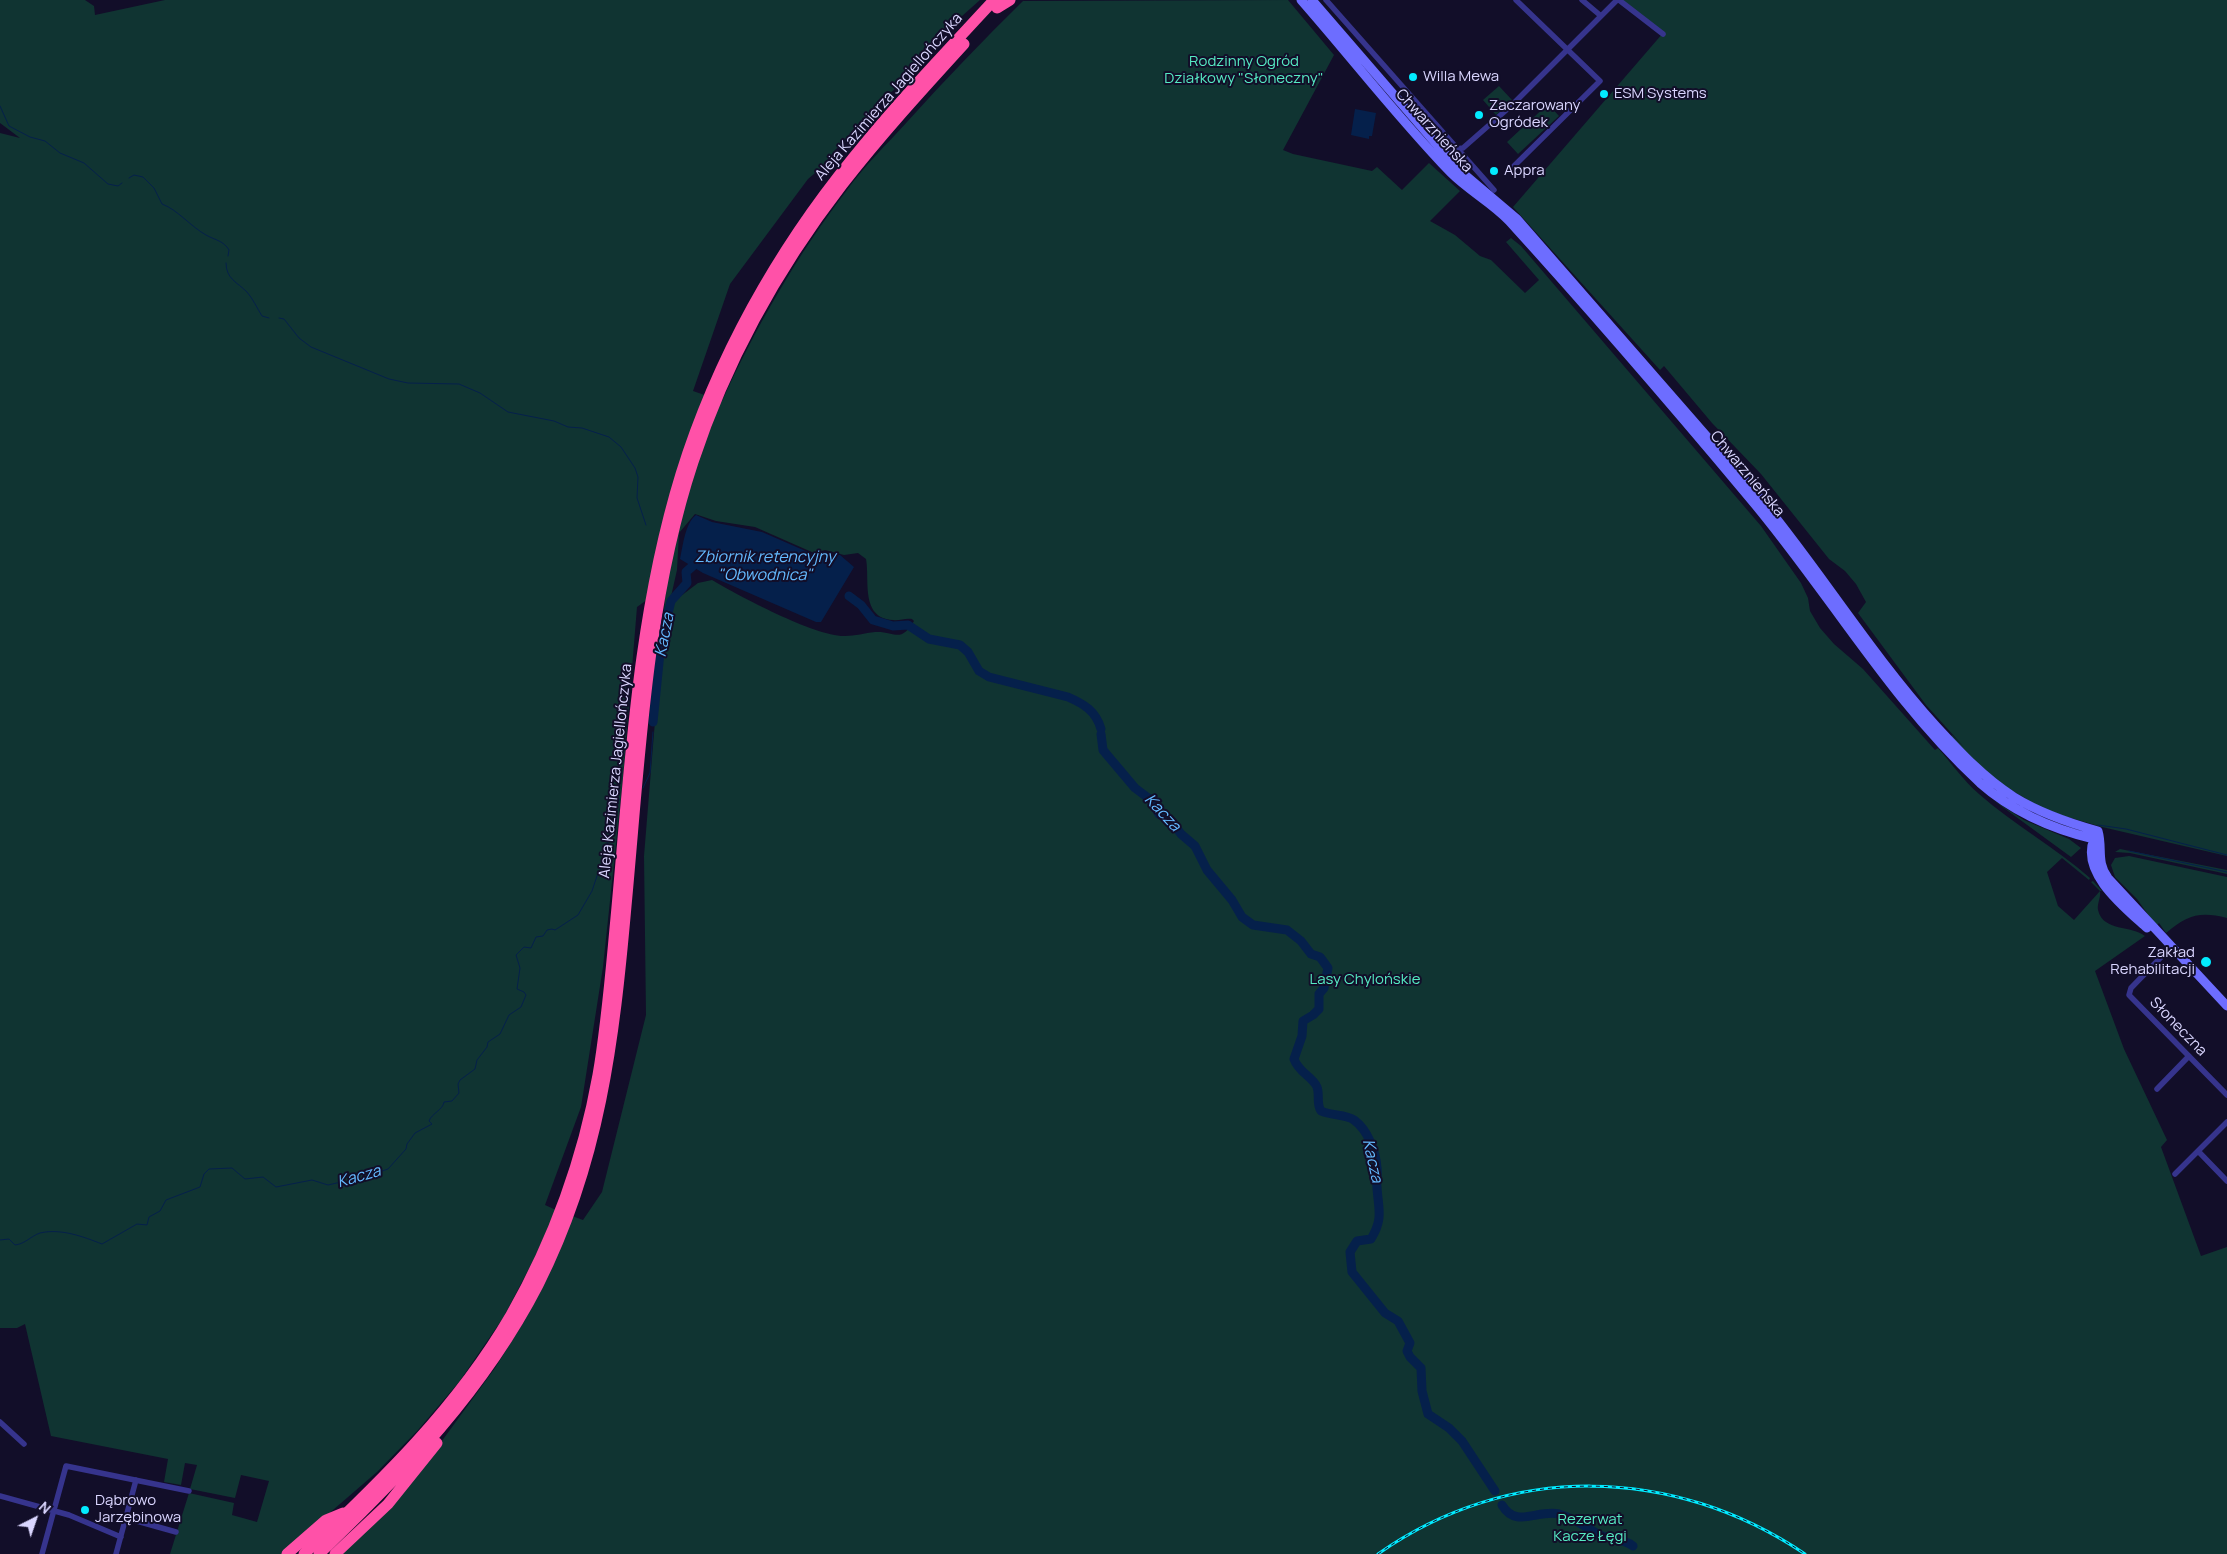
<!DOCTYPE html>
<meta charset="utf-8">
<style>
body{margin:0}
#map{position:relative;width:2227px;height:1554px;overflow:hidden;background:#120e29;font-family:Manrope,sans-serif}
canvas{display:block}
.north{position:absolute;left:10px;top:1494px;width:50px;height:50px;-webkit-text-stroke:4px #120e29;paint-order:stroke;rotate:41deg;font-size:14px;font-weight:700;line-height:20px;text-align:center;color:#dad6ff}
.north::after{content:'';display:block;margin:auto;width:18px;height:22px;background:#dad6ff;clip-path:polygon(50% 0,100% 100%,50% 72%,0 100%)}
</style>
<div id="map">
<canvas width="2227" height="1554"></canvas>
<div class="north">N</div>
</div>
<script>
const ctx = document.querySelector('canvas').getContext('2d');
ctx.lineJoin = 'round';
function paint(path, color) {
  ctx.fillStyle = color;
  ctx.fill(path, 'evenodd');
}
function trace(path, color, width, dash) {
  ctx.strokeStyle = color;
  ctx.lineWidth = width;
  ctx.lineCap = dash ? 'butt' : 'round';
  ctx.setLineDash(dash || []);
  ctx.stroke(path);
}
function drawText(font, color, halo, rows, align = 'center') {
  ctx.font = font + ' Manrope,sans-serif';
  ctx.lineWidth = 4;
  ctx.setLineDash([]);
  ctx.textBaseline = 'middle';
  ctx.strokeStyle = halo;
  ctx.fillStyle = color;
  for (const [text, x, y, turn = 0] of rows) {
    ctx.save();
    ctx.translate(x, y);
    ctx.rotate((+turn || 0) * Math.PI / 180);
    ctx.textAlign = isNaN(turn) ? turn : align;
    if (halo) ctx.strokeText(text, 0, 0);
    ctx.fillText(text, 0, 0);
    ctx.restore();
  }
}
paint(new Path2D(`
 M 0,0 L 85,0 L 94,6 L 95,15 L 165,0 L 980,0 L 934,41 L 898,86 L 874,108 L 865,126 L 836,149 L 821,168 L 808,179 L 730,284 L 693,391 L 722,401 C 756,327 797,255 847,190 C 865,165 887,144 907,122 C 945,80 983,40 1023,1 L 1288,0 L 1334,55 L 1283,150 L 1293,154 L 1372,171 L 1377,167 L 1402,190 L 1429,163 L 1460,191 L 1430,221 L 1455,235 L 1480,256 L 1491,260 L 1525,293 L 1539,280 L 1506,242 L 1511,238 L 1521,246 L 1761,526 L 1801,583 L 1808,598 L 1810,611 L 1820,628 L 1834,644 L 1863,669 L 1935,750 L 1938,748 C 1952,764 1963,780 1979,794 C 2014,825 2055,847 2090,878 L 2089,880 L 2062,858 L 2047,872 L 2058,906 L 2074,920 L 2100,891 L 2091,882 L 2093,881 L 2102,891 L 2100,891 C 2101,898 2097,903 2098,910 C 2103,932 2132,925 2145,936 L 2095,971 L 2124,1049 L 2167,1140 L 2161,1147 L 2201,1256 L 2227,1247 L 2227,1554 L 342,1554 L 436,1449 L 495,1368 L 525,1320 L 572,1216 L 583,1220 L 602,1192 L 646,1015 L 644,856 L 666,586 L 637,607 L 623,778 L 603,967 L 581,1107 L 545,1205 L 556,1210 L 533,1261 L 503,1318 L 459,1382 L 418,1430 L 377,1472 L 282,1554 L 170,1554 L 189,1493 L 234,1503 L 232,1515 L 257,1522 L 269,1481 L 241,1475 L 235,1498 L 190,1489 L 197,1465 L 185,1463 L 181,1485 L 164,1482 L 168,1459 L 51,1436 L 25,1324 L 17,1328 L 0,1328 L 0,133 L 20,138 L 0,123 ZM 695,514 L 716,521 L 755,527 L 814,553 L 825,550 L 844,555 L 858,553 L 866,559 C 870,580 860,618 893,620 C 899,621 905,618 912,619 L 914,621 C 900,644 896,631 875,632 C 865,633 855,636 845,636 C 816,637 739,596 712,580 L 698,583 L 673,602 L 670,601 L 677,570 L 679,533 Z
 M 1622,0 L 2227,0 L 2227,856 L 2102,827 L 2064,816 L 2040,807 L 2006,787 L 1981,767 L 1951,737 L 1952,735 L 1964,747 L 1926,705 L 1858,613 L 1866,602 L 1856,584 L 1845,571 L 1829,559 L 1761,474 L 1712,423 L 1664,366 L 1660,370 L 1513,207 L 1663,33 Z
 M 1499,86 L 1512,100 L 1496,115 L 1483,100 Z
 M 1548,104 L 1559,116 L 1518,154 L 1507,142 Z
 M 1993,800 L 2024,820 L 2069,839 L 2081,848 L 2071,857 Z
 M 2120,849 L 2227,870 L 2227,874 L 2130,853 L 2115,852 Z
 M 2129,856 L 2227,877 L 2227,918 C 2200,911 2187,915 2166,933 L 2159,923 L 2156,926 L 2154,923 L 2137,899 L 2115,877 L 2111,865 L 2115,858 Z`), '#103432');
paint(new Path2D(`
 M 1355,109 L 1376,113 L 1372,136 L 1369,136 L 1369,139 L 1351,135 Z
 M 696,515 L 712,522 L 762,532 L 817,556 L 828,553 L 840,555 L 854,567 L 821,622 L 816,622 L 703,573 L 680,559 C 683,546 685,523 696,515 Z`), '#05204b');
trace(new Path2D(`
 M 0,106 L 9,126 L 30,137 L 45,141 L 60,153 L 84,163 L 108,184 L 118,186 L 122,183
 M 129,178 L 134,175 L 143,177 L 154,188 L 162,204 C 178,210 190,226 206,235 C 215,240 224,241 229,250 L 228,256
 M 226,263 C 226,279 237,282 247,292 C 253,299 257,308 262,316 L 269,318
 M 279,318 L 284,319 L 299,338 L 311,347 L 389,379 L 408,383 L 459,384 L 480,393 L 508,412 L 554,421 L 568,427 L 582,428 L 609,437 L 621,447 L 635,468 L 638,477 L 637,498 L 646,525
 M 643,788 L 650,773 L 653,732
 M 2098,825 L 2126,829 L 2227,855
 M 2129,851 L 2227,872
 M 600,872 L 619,799
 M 0,1240 L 9,1239 L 15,1245 C 25,1244 31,1236 40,1233 C 61,1228 84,1237 102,1244 L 137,1224 L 147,1225 L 149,1217 L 160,1211 L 166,1200 L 200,1187 L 204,1174 L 209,1169 L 232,1168 L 245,1179 L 263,1177 L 276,1187 L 312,1180 L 328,1185 L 341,1182 L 345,1184 L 388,1169 L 406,1149 L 407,1144 L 415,1133 L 432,1124 L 429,1121 C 432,1113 443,1110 444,1102 L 452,1101 L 459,1093 L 458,1084 L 460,1080 L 475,1069 L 477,1060 L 487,1047 L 488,1042 L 500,1034 L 509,1015 L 521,1007 L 526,995 L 524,992 L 517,989 L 520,968 L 516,955 L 524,947 L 531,948 L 536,937 L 543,936 L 547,930 L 552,929 L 555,930 L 578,915 L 592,891 L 598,873`), '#05204b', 1);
trace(new Path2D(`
 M 849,596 L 861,605 L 873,620 L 893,626 L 908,625 L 929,639 L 960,645 L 968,652 L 979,671 L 989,677 L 1068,697 C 1084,704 1096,711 1101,729
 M 653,722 L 661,642 L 671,601 L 687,583 L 686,572 L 694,565 L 698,558
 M 1101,734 L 1103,750 L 1108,756 L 1135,788 L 1151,800 L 1159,814 L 1171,821 L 1181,834 L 1195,846 L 1207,870 L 1232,900 L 1242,917 L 1253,925 L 1287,930 L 1301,941 L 1311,954 L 1320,957 L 1328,968 L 1324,988 L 1319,994 L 1319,1009 L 1313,1015 L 1303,1021 L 1302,1036 L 1294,1059 C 1299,1073 1312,1076 1317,1087 C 1320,1095 1316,1104 1321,1111 C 1332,1116 1345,1114 1354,1120 C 1368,1130 1376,1152 1377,1168 C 1378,1174 1376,1181 1377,1187 C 1378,1208 1384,1218 1371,1239 L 1357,1241 L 1350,1252 L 1352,1272 L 1385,1313 L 1398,1321 L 1410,1343 L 1407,1351 L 1410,1357 L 1421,1368 L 1422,1391 L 1428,1414 L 1449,1428 L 1462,1441 L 1495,1491
 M 1502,1505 C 1516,1529 1538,1509 1559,1514 C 1574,1518 1587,1528 1600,1535 C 1611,1540 1623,1538 1633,1546`), '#05204b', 9);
trace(new Path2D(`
 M 1326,0 L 1494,190
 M 1582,0 L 1601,16
 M 1619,0 L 1663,34
 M 1446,157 L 1456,149 L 1463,148 L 1512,105 L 1617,0
 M 1513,167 L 1600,81 L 1516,0
 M 2165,953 L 2131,988 L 2129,995 L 2227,1095
 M 2157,1089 L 2189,1056
 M 2198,1151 L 2227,1181
 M 2175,1174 L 2227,1122
 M 0,1422 L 24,1444
 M 0,1496 L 69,1515 L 121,1537
 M 126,1518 L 176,1532
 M 42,1554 L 66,1466 L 189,1491
 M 116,1554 L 136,1480`), '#36348d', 5.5);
trace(new Path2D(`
 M 1301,0 C 1351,57 1398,118 1451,173 C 1469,191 1492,203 1509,221 C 1591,311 1670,403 1748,496 C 1828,590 1888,698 1980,783 C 2013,812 2052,829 2094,839 C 2080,873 2125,908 2147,928
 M 1312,0 L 1458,169 L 1517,219 L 1751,487 C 1816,564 1868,651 1936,726 C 1960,752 1984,778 2014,797 C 2040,813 2069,823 2098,831 C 2103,848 2096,862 2108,878 L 2227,1006`), '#6d6dff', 9);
trace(new Path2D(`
 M 997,8 L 1010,0
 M 287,1554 L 326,1520 L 343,1513
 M 304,1554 C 381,1481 457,1408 511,1315 C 553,1241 583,1159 598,1075 C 607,1023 611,970 616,918 C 630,769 637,617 681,474 C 717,359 777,251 853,158 C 897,103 946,52 994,0
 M 319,1554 C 404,1473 484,1390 538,1285 C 600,1162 614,1041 626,906 C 640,758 646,604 693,462 C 726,362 778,268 842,185 C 880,136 922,90 964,44
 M 335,1554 L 388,1504 L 437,1443`), '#ff51a8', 11);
const rail = new Path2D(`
 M 1378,1554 C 1509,1462 1673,1465 1805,1554`);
trace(rail, '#02ebff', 3);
trace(rail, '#120e29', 1, [4]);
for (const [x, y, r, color] of [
 [1413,77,5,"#02ebff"],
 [1604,94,5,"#02ebff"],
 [1479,115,5,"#02ebff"],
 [1494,171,5,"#02ebff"],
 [2206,962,6,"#02ebff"],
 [85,1510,5,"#02ebff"]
]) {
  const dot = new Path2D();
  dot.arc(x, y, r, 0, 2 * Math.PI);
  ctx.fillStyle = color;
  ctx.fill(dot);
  trace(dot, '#120e29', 2);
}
drawText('15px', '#56ebc3', '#120e29', [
 ["Rodzinny Ogród",1244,62],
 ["Działkowy \"Słoneczny\"",1244,79],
 ["Lasy Chylońskie",1365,980],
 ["Rezerwat",1590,1520],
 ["Kacze Łęgi",1590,1537]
]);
drawText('15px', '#dad6ff', '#120e29', [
 ["Willa Mewa",1423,77],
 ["ESM Systems",1614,94],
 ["Zaczarowany",1489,106],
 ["Ogródek",1489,123],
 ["Appra",1504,171],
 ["Zakład",2195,953,"right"],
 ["Rehabilitacji",2195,970,"right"],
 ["Dąbrowo",95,1501],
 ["Jarzębinowa",95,1518]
], 'left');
drawText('15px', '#dad6ff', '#120e29', [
 ["Aleja Kazimierza Jagiellończyka",889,97,-49],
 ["Chwarznieńska",1434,131,48],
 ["Chwarznieńska",1747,474,50],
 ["Aleja Kazimierza Jagiellończyka",616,771,-84],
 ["Słoneczna",2178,1027,46]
]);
drawText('italic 16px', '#64baff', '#120e29', [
 ["Zbiornik retencyjny",765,558],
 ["\"Obwodnica\"",765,576],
 ["Kacza",665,635,-79],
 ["Kacza",1162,813,47],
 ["Kacza",1372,1161,77],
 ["Kacza",359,1177,-16]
]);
</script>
